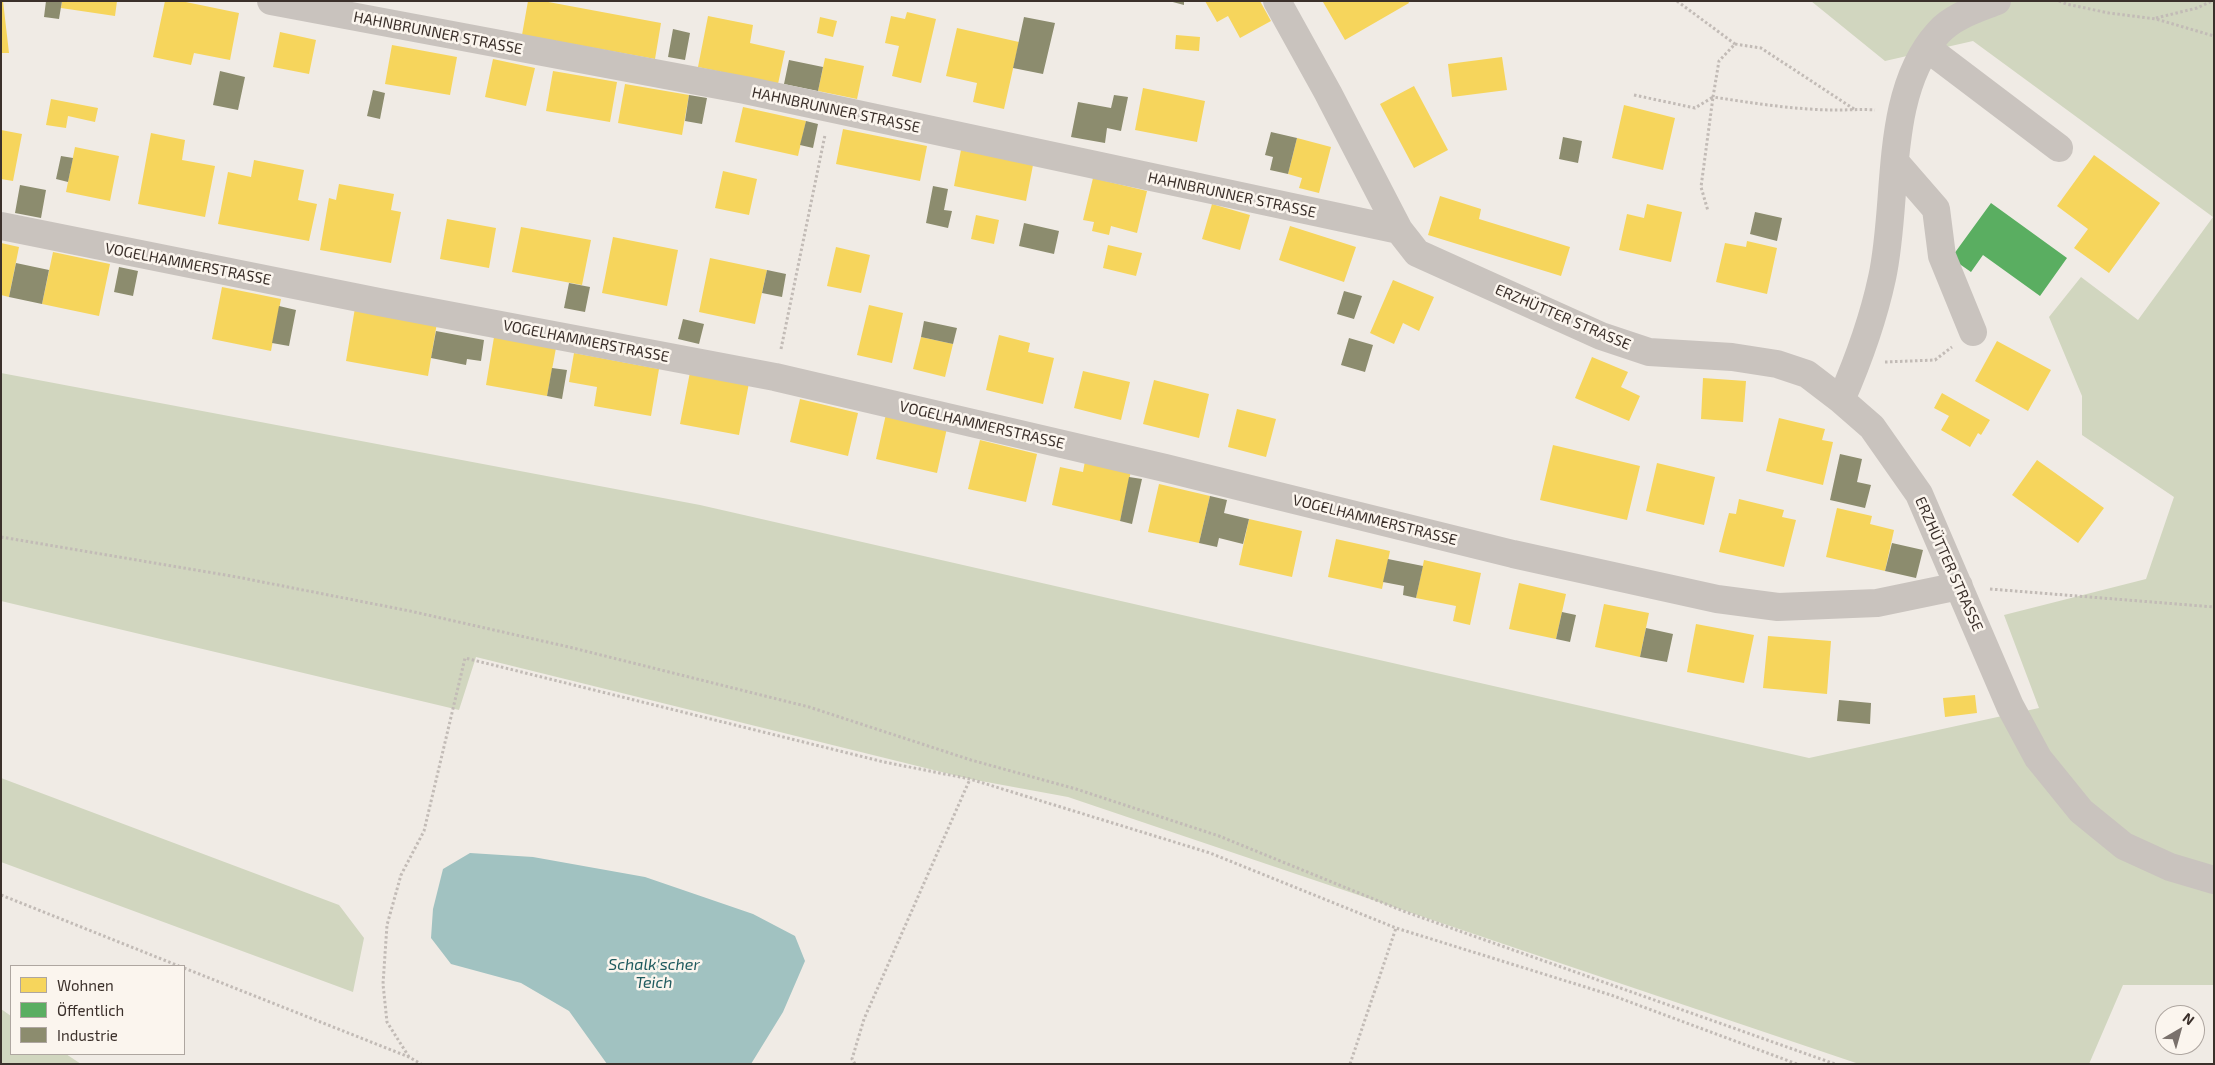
<!DOCTYPE html>
<meta charset="utf-8">
<style>
body{margin:0}
#map{position:relative;width:2215px;height:1065px;overflow:hidden;background:#f0ebe5;font-family:"Exo 2",sans-serif}
canvas{display:block}
.frame{position:absolute;inset:0;border:2px solid #3b302b;pointer-events:none}
.legend{position:absolute;left:10px;top:965px;width:175px;height:90px;box-sizing:border-box;background:#fbf5ee;border:1px solid #aea6a0;margin:0;padding:6px 9px;list-style:none;font-size:15px;color:#3b302b}
.legend li{display:flex;align-items:center;gap:10px;height:25px}
.legend b{width:25px;border:1px solid #aea6a0}
.north{position:absolute;left:2155px;top:1005px;width:50px;height:50px;box-sizing:border-box;background:#fbf5ee;border:1px solid #aea6a0;border-radius:50%;rotate:38deg;font-size:14px;font-weight:700;line-height:20px;text-align:center;color:#3b302b}
.north::after{content:'';display:block;margin:auto;width:18px;height:22px;background:#7a716c;clip-path:polygon(50% 0,100% 100%,50% 72%,0 100%)}
</style>
<div id="map">
<canvas width="2215" height="1065"></canvas>
<div class="frame"></div>
<ul class="legend">
<li><b style="height:14px;background:#f6d55c"></b>Wohnen</li>
<li><b style="height:14px;background:#5aae61"></b>Öffentlich</li>
<li><b style="height:14px;background:#8c8c6e"></b>Industrie</li>
</ul>
<div class="north">N</div>
</div>
<script>
const ctx = document.querySelector('canvas').getContext('2d');
ctx.lineJoin = 'round';
function paint(path, color) {
  ctx.fillStyle = color;
  ctx.fill(path, 'evenodd');
}
function trace(path, color, width, dash) {
  ctx.strokeStyle = color;
  ctx.lineWidth = width;
  ctx.lineCap = dash ? 'butt' : 'round';
  ctx.setLineDash(dash || []);
  ctx.stroke(path);
}
function drawText(font, color, halo, rows, align = 'center') {
  ctx.font = font + ' "Exo 2",sans-serif';
  ctx.lineWidth = 5;
  ctx.setLineDash([]);
  ctx.textBaseline = 'middle';
  ctx.strokeStyle = halo;
  ctx.fillStyle = color;
  for (const [text, x, y, turn = 0] of rows) {
    ctx.save();
    ctx.translate(x, y);
    ctx.rotate((+turn || 0) * Math.PI / 180);
    ctx.textAlign = isNaN(turn) ? turn : align;
    if (halo) ctx.strokeText(text, 0, 0);
    ctx.fillText(text, 0, 0);
    ctx.restore();
  }
}
paint(new Path2D(`
 M 1811,1 L 2214,1 L 2214,985 L 2123,985 L 2089,1064 L 1859,1064 L 1068,797 L 970,779 L 476,657 L 459,710 L 1,601 L 1,373 L 700,505 L 1809,758 L 2039,708 L 2004,615 L 2146,579 L 2174,497 L 2082,435 L 2082,396 L 2049,317 L 2081,277 L 2138,320 L 2213,217 L 1973,41 L 1885,61 Z
 M 1,778 L 339,905 L 364,938 L 353,992 L 1,862 Z
 M 1,1009 L 11,1016 L 11,1054 L 66,1054 L 81,1064 L 1,1064 Z`), '#d1d6bf');
paint(new Path2D(`
 M 470,853 L 533,857 L 645,877 L 753,914 L 795,936 L 805,961 L 783,1012 L 751,1064 L 607,1064 L 569,1011 L 521,983 L 451,964 L 431,938 L 433,909 L 443,869 Z`), '#a1c2c1');
paint(new Path2D(`
 M 1,1 L 3,1 L 9,53 L 1,53 Z
 M 62,1 L 117,1 L 115,16 L 61,8 Z
 M 165,1 L 181,1 L 239,13 L 230,60 L 194,53 L 191,65 L 153,57 Z
 M 528,1 L 543,1 L 661,23 L 655,59 L 522,35 Z
 M 1205,1 L 1260,1 L 1271,21 L 1240,38 L 1228,16 L 1217,22 Z
 M 1324,1 L 1408,1 L 1409,3 L 1345,40 L 1323,2 Z
 M 907,12 L 936,19 L 921,83 L 892,76 L 899,46 L 885,43 L 891,16 L 905,19 Z
 M 708,16 L 753,25 L 750,43 L 785,51 L 778,84 L 698,67 Z
 M 820,17 L 837,21 L 833,37 L 817,33 Z
 M 957,28 L 1019,42 L 1004,109 L 973,102 L 977,83 L 946,76 Z
 M 280,32 L 316,40 L 309,74 L 273,67 Z
 M 1176,35 L 1200,37 L 1199,51 L 1175,49 Z
 M 392,45 L 457,57 L 450,95 L 385,84 Z
 M 1502,57 L 1507,90 L 1452,97 L 1448,64 Z
 M 825,58 L 864,66 L 857,99 L 818,91 Z
 M 493,59 L 535,68 L 526,106 L 485,97 Z
 M 553,71 L 617,82 L 610,122 L 546,111 Z
 M 625,84 L 689,95 L 682,135 L 618,123 Z
 M 1414,86 L 1448,150 L 1414,168 L 1380,104 Z
 M 1143,88 L 1205,101 L 1197,142 L 1135,130 Z
 M 51,99 L 98,108 L 95,122 L 68,116 L 66,128 L 46,125 Z
 M 1624,105 L 1675,118 L 1663,170 L 1612,158 Z
 M 743,107 L 806,121 L 798,156 L 735,142 Z
 M 843,129 L 927,146 L 920,181 L 836,164 Z
 M 1,130 L 22,134 L 13,181 L 1,179 Z
 M 151,133 L 185,140 L 182,160 L 215,166 L 205,217 L 138,204 Z
 M 1297,138 L 1331,147 L 1319,193 L 1299,188 L 1302,178 L 1288,174 Z
 M 75,147 L 119,156 L 110,201 L 66,192 Z
 M 961,150 L 1033,165 L 1026,201 L 954,186 Z
 M 2094,155 L 2160,203 L 2109,273 L 2074,248 L 2088,229 L 2057,206 Z
 M 254,160 L 304,170 L 298,200 L 317,204 L 309,241 L 218,224 L 228,172 L 251,177 Z
 M 723,171 L 757,179 L 749,215 L 715,208 Z
 M 1093,178 L 1147,191 L 1137,233 L 1111,226 L 1109,235 L 1092,231 L 1094,222 L 1083,220 Z
 M 339,184 L 394,194 L 391,210 L 401,212 L 391,263 L 320,250 L 329,198 L 336,200 Z
 M 1440,196 L 1481,209 L 1479,219 L 1570,247 L 1561,276 L 1428,235 Z
 M 1212,204 L 1250,215 L 1240,250 L 1202,239 Z
 M 1647,204 L 1682,212 L 1671,262 L 1619,250 L 1627,214 L 1644,218 Z
 M 976,215 L 999,220 L 994,244 L 971,239 Z
 M 447,219 L 496,228 L 489,268 L 440,259 Z
 M 1290,226 L 1356,247 L 1344,282 L 1279,260 Z
 M 521,227 L 591,240 L 582,285 L 512,272 Z
 M 613,237 L 678,250 L 667,306 L 602,293 Z
 M 1747,241 L 1777,248 L 1767,294 L 1716,282 L 1725,243 L 1746,247 Z
 M 1,243 L 19,247 L 9,297 L 1,295 Z
 M 1108,245 L 1142,253 L 1136,276 L 1103,268 Z
 M 836,247 L 870,255 L 861,293 L 827,286 Z
 M 53,252 L 110,264 L 99,316 L 42,304 Z
 M 710,258 L 767,270 L 755,324 L 699,312 Z
 M 1393,280 L 1434,297 L 1419,331 L 1403,323 L 1394,344 L 1370,333 Z
 M 222,287 L 281,299 L 271,351 L 212,339 Z
 M 869,305 L 903,313 L 892,363 L 857,355 Z
 M 355,308 L 437,323 L 428,376 L 346,361 Z
 M 999,335 L 1030,343 L 1028,352 L 1054,358 L 1043,404 L 986,390 Z
 M 494,337 L 556,348 L 547,396 L 486,385 Z
 M 921,337 L 953,344 L 945,377 L 913,369 Z
 M 1997,341 L 2051,370 L 2028,411 L 1975,381 Z
 M 574,353 L 659,369 L 651,416 L 594,406 L 597,387 L 569,382 Z
 M 1592,357 L 1628,372 L 1621,387 L 1640,396 L 1629,421 L 1575,398 Z
 M 1083,371 L 1130,382 L 1121,420 L 1074,408 Z
 M 690,372 L 749,383 L 739,435 L 680,424 Z
 M 1703,378 L 1746,381 L 1743,422 L 1701,419 Z
 M 1154,380 L 1209,394 L 1199,438 L 1143,424 Z
 M 1942,393 L 1990,420 L 1981,435 L 1978,433 L 1970,447 L 1941,430 L 1949,416 L 1934,408 Z
 M 800,399 L 858,413 L 848,456 L 790,442 Z
 M 1237,409 L 1276,419 L 1266,457 L 1228,447 Z
 M 886,414 L 947,428 L 937,473 L 876,459 Z
 M 1779,418 L 1825,429 L 1822,440 L 1833,442 L 1823,485 L 1766,471 Z
 M 980,440 L 1037,454 L 1026,502 L 968,489 Z
 M 1553,445 L 1640,466 L 1627,520 L 1540,500 Z
 M 2037,460 L 2104,508 L 2078,543 L 2012,495 Z
 M 1085,461 L 1131,471 L 1120,521 L 1052,505 L 1060,467 L 1083,472 Z
 M 1657,463 L 1715,477 L 1704,525 L 1646,511 Z
 M 1159,484 L 1210,496 L 1199,543 L 1148,532 Z
 M 1739,499 L 1784,510 L 1782,517 L 1796,520 L 1784,567 L 1719,552 L 1729,513 L 1736,514 Z
 M 1837,508 L 1872,516 L 1870,524 L 1894,530 L 1885,571 L 1826,557 Z
 M 1249,519 L 1302,531 L 1292,577 L 1239,565 Z
 M 1336,539 L 1390,551 L 1382,589 L 1328,577 Z
 M 1424,560 L 1481,573 L 1470,625 L 1453,621 L 1456,606 L 1416,598 Z
 M 1519,583 L 1566,594 L 1556,639 L 1509,629 Z
 M 1604,604 L 1649,613 L 1640,657 L 1595,647 Z
 M 1696,624 L 1754,635 L 1744,683 L 1687,672 Z
 M 1768,636 L 1831,641 L 1827,694 L 1763,688 Z
 M 1975,695 L 1977,713 L 1945,717 L 1943,698 Z`), '#f6d55c');
paint(new Path2D(`
 M 1991,203 L 2067,258 L 2040,296 L 1983,255 L 1971,272 L 1951,258 Z`), '#5aae61');
paint(new Path2D(`
 M 46,1 L 62,1 L 59,19 L 44,17 Z
 M 1169,1 L 1184,1 L 1184,5 Z
 M 1024,17 L 1055,23 L 1043,74 L 1013,68 Z
 M 673,29 L 690,33 L 685,60 L 668,57 Z
 M 789,60 L 823,67 L 818,91 L 784,84 Z
 M 220,71 L 245,77 L 238,110 L 213,105 Z
 M 373,90 L 385,93 L 380,119 L 367,116 Z
 M 689,95 L 707,98 L 702,124 L 685,121 Z
 M 1114,95 L 1128,97 L 1121,131 L 1107,128 L 1105,143 L 1071,137 L 1078,102 L 1111,108 Z
 M 806,121 L 818,124 L 813,148 L 800,145 Z
 M 1271,132 L 1297,138 L 1288,174 L 1270,170 L 1273,157 L 1265,155 Z
 M 1563,137 L 1582,141 L 1578,163 L 1559,159 Z
 M 61,156 L 73,158 L 68,182 L 56,179 Z
 M 20,185 L 46,190 L 41,218 L 15,213 Z
 M 933,186 L 948,189 L 944,210 L 952,211 L 948,228 L 926,223 Z
 M 1755,212 L 1782,218 L 1777,241 L 1750,234 Z
 M 1024,223 L 1059,231 L 1054,254 L 1019,246 Z
 M 16,263 L 49,270 L 42,304 L 9,297 Z
 M 119,267 L 138,271 L 133,296 L 114,292 Z
 M 767,270 L 786,274 L 782,297 L 762,293 Z
 M 569,283 L 590,287 L 585,312 L 564,308 Z
 M 1344,291 L 1362,296 L 1354,319 L 1337,314 Z
 M 279,306 L 296,310 L 289,346 L 272,343 Z
 M 683,319 L 704,324 L 699,344 L 678,339 Z
 M 924,321 L 957,328 L 953,344 L 921,337 Z
 M 436,331 L 484,340 L 481,361 L 467,359 L 466,365 L 431,358 Z
 M 1349,338 L 1373,345 L 1365,372 L 1341,365 Z
 M 552,368 L 567,370 L 562,399 L 547,396 Z
 M 1840,454 L 1862,459 L 1857,482 L 1871,485 L 1865,508 L 1830,500 Z
 M 1129,477 L 1142,479 L 1132,524 L 1120,521 Z
 M 1210,496 L 1227,500 L 1224,513 L 1249,519 L 1243,544 L 1219,538 L 1217,547 L 1199,543 Z
 M 1892,543 L 1923,550 L 1916,578 L 1885,571 Z
 M 1388,559 L 1423,566 L 1416,598 L 1403,595 L 1404,586 L 1383,582 Z
 M 1562,612 L 1576,615 L 1570,642 L 1556,639 Z
 M 1646,628 L 1673,634 L 1667,662 L 1640,657 Z
 M 1839,700 L 1871,703 L 1870,724 L 1837,721 Z`), '#8c8c6e');
trace(new Path2D(`
 M 1677,1 L 1735,44
 M 2059,1 L 2066,4 L 2109,13 L 2156,19 L 2214,36
 M 2156,18 L 2197,8 L 2212,1
 M 1634,95 L 1695,108 L 1713,97 L 1701,187 L 1708,211
 M 1854,109 L 1761,48 L 1735,44 L 1719,61 L 1713,97 C 1752,103 1797,110 1836,110 C 1849,110 1861,109 1875,110
 M 781,349 L 825,135
 M 1885,362 L 1935,360 L 1952,347
 M 1,537 L 237,577 L 410,611 L 569,647 L 809,707 L 971,760 L 1076,789 L 1219,836 L 1403,911 L 1835,1064
 M 1990,589 L 2214,607
 M 1,895 L 179,966
 M 184,968 L 409,1057 L 421,1064
 M 409,1057 L 387,1022 L 383,984 L 387,925 L 401,875 L 424,831 L 465,658 L 884,762 L 970,779 L 1210,853 L 1396,928 L 1611,995 L 1797,1064
 M 855,1064 L 852,1059 L 864,1019 L 970,779
 M 1350,1064 L 1396,928`), '#c2bbb6', 3, [2.5, 2.5]);
trace(new Path2D(`
 M 271,1 L 745,90 L 1399,230
 M 1277,1 L 1328,93 L 1399,230 L 1417,253 L 1601,336 L 1649,352 L 1732,357 L 1777,364 L 1807,374 L 1841,400 L 1872,427 L 1919,494 L 2010,706 L 2038,758 L 2081,811 L 2124,846 L 2170,867 L 2214,880
 M 1927,48 L 2059,148
 M 1896,163 L 1936,209 L 1942,256 L 1973,332
 M 1,226 L 379,302 L 775,377 L 1165,468 L 1513,554 L 1717,599 L 1778,607 L 1877,603 L 1959,586
 M 1841,400 C 1858,361 1873,320 1882,278 C 1899,202 1883,94 1938,33 C 1953,16 1977,9 1997,1`), '#c9c3be', 28);
drawText('15px', '#3b302b', '#fbf5ee', [
 ["HAHNBRUNNER STRASSE",438,33,11],
 ["HAHNBRUNNER STRASSE",836,110,12],
 ["HAHNBRUNNER STRASSE",1232,195,12],
 ["VOGELHAMMERSTRASSE",188,264,11],
 ["ERZHÜTTER STRASSE",1563,317,23],
 ["VOGELHAMMERSTRASSE",586,341,11],
 ["VOGELHAMMERSTRASSE",982,425,13],
 ["VOGELHAMMERSTRASSE",1375,520,14],
 ["ERZHÜTTER STRASSE",1949,564,66]
]);
drawText('italic 16px', '#1f5a5e', '#fbf5ee', [
 ["Schalk'scher",654,965],
 ["Teich",654,983]
]);
</script>
